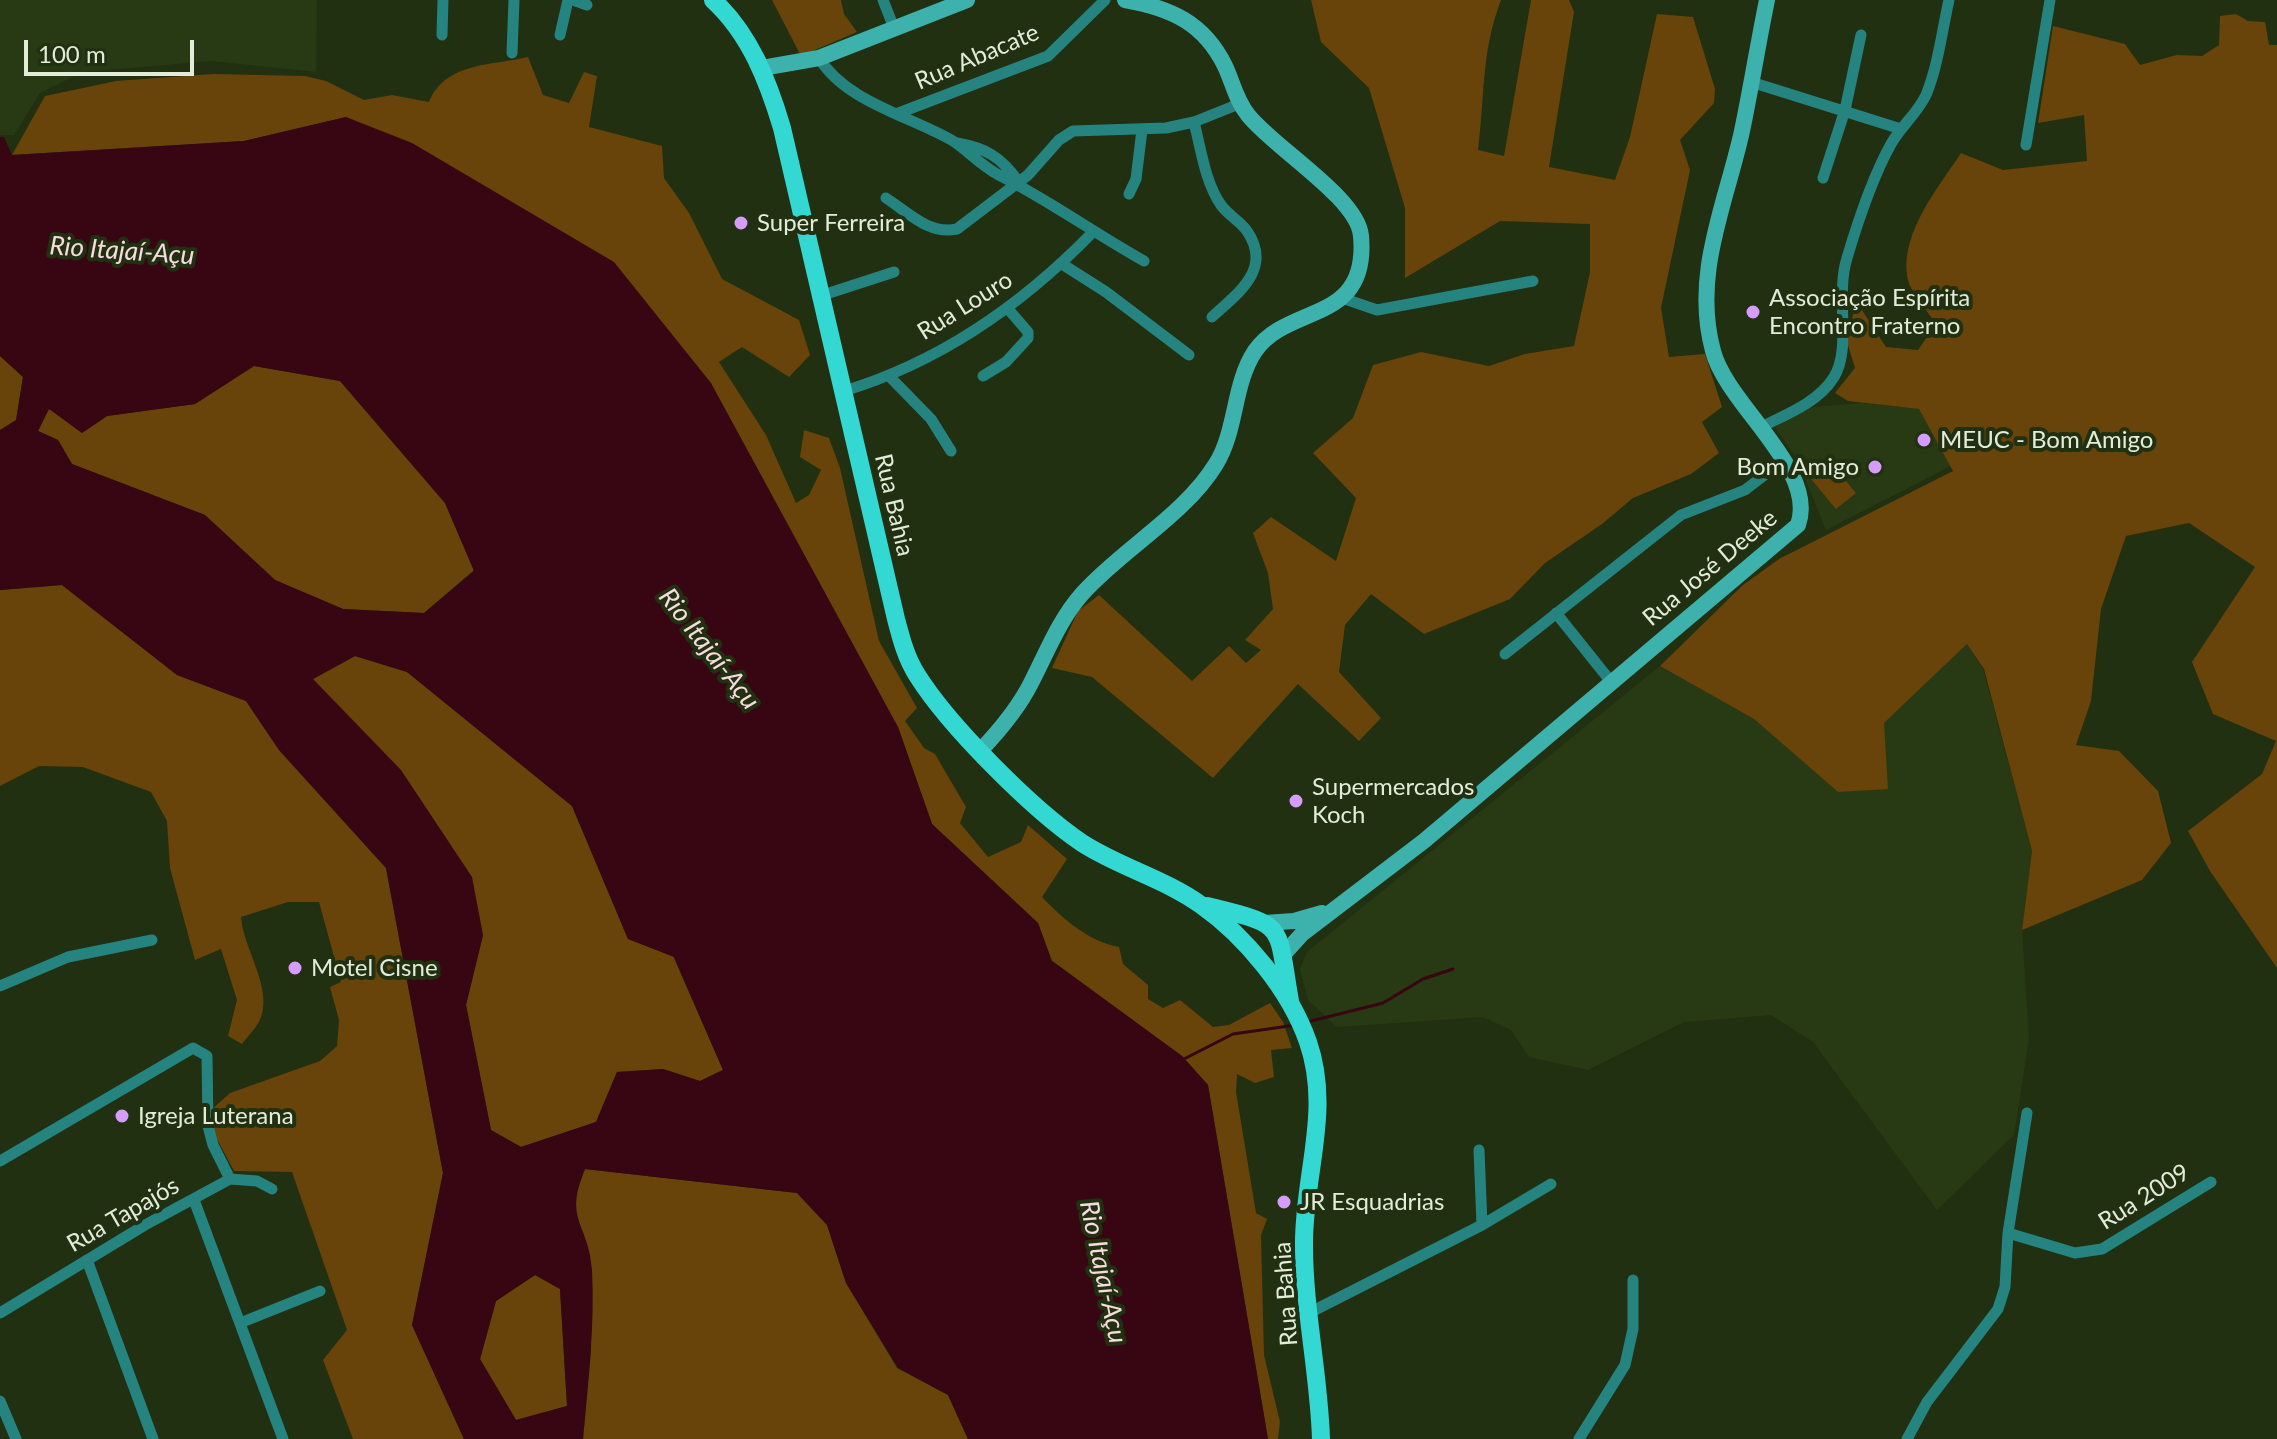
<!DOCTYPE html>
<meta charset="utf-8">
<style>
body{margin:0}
#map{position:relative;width:2277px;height:1439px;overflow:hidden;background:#213011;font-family:Lato,sans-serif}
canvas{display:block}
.scale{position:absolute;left:24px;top:40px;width:170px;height:36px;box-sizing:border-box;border:4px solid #e2ecd9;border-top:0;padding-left:10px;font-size:24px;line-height:28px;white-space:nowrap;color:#e2ecd9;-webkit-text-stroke:6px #213011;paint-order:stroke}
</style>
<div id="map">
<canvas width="2277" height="1439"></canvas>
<div class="scale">100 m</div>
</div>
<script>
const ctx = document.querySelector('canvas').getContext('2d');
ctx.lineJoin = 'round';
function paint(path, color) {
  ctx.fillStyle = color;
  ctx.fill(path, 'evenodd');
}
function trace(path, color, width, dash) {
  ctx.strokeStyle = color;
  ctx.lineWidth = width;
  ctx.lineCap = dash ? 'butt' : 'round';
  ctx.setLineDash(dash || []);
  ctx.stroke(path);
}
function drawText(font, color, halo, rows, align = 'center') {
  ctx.font = font + ' Lato,sans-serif';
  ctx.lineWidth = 8;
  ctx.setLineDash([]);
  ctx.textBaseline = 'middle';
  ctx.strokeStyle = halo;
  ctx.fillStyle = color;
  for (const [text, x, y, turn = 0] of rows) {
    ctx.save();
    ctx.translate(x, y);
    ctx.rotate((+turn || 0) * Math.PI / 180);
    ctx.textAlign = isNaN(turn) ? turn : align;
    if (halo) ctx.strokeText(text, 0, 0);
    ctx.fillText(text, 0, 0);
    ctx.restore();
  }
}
paint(new Path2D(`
 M 0,0 L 317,0 L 316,72 L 212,61 L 83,72 L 40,93 L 14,135 L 0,135 Z
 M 1862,403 L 1919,409 L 1951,466 L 1826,530 L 1797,459 L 1775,427 L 1813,407 Z
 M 1967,644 L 1983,669 L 2032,851 L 2022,930 L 2029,1039 L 2014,1135 L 1937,1210 L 1813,1042 L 1771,1015 L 1684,1022 L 1588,1070 L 1529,1057 L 1511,1030 L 1483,1017 L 1337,1027 L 1308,1000 L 1300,969 L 1307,952 L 1660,666 L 1754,719 L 1838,792 L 1884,723 Z`), '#273a14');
paint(new Path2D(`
 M 772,0 L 841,0 L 844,14 L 857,32 L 801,56 Z
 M 1311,0 L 1501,0 C 1481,52 1485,96 1478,150 L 1504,156 L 1531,0 L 1569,0 L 1574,12 L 1549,167 L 1615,180 L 1630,137 L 1657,14 L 1693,17 L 1715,89 L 1714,103 L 1680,140 L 1690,170 L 1661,308 L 1669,357 L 1705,354 L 1722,407 L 1702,422 L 1719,453 L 1691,474 L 1633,498 L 1602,524 L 1545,563 L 1510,599 L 1424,634 L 1371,594 L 1345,625 L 1339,672 L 1381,718 L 1359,741 L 1298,684 L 1213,778 L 1092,677 L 1052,668 L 1078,611 L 1099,595 L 1192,681 L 1229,646 L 1246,663 L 1261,650 L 1245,640 L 1273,609 L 1268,573 L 1253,533 L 1271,517 L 1336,561 L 1356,498 L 1313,453 L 1353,418 L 1373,365 L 1421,352 L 1489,366 L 1525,354 L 1574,346 L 1590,272 L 1590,224 L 1500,221 L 1405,278 L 1405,208 L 1369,88 L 1321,42 Z
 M 2236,14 L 2248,21 L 2265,22 L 2269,45 L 2277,45 L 2277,968 L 2210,871 L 2188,831 L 2262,774 L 2276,741 L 2213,714 L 2192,662 L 2255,567 L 2189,523 L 2126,536 L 2101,609 L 2091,701 L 2076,745 L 2119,751 L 2158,791 L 2171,843 L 2142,880 L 2022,930 L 2032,851 L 1984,669 L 1967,644 L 1884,723 L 1888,789 L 1838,792 L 1754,719 L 1660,666 L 1743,585 L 1779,559 L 1953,471 L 1919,409 L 1848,401 L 1835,393 L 1855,368 L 1847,342 L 1856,301 L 1886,347 L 1918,350 L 1936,324 C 1928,311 1909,291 1907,276 C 1901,232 1938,188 1961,153 L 2003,170 L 2087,161 L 2084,115 L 2038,123 L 2053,26 L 2125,44 L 2140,65 L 2177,55 L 2202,56 L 2219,45 L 2220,16 Z
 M 528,57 L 543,95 L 569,103 L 584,72 L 597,76 L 589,127 L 662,146 L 664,178 L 689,213 L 722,279 L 799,320 L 810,355 L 789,377 L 742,347 L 719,362 L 766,435 L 796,503 L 809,495 L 821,470 L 800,457 L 804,430 L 829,438 L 840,468 L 879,641 L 917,708 L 905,721 L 924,748 L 935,754 L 966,807 L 960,823 L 988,857 L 1021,842 L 1028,825 L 1067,859 L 1042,897 C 1062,918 1089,942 1119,947 L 1123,964 L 1148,985 L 1148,999 L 1163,1008 L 1180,1000 L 1213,1027 L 1229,1025 L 1270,1003 L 1283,1022 L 1292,1048 L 1271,1050 L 1274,1077 L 1255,1083 L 1237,1074 L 1236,1092 L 1256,1213 L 1267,1219 L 1261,1235 L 1264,1355 L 1280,1422 L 1278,1439 L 1268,1439 L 1208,1085 L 1182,1056 L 1051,960 L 1038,923 L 932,824 L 898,727 L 346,117 L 244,141 L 12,155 L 45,96 L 116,81 L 213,74 L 305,76 L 326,81 L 364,100 L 392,95 L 429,102 C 446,62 490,66 528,57 Z
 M 0,356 L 23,377 L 16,421 L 0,430 Z
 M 254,366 L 340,381 L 445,503 L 474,570 L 424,613 L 343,609 L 275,580 L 205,515 L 72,464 L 58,440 L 38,431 L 49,408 L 82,433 L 107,416 L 195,404 Z
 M 1830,462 L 1856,493 L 1836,509 L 1811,479 Z
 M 62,585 L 177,675 L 246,701 L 279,750 L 386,868 L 443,1173 L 412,1325 L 464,1439 L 353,1439 L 323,1360 L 347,1330 L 292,1172 L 234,1171 L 211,1128 L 211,1110 L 230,1093 L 320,1061 L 337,1046 L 339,1020 L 330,987 L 341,982 L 319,902 L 288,902 L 241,917 C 243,948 272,986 261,1017 C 258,1026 248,1036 242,1044 L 228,1036 L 237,1000 L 221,949 L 195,960 L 170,868 L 167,821 L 151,792 L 83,767 L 39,766 L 0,786 L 0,590 Z
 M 355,656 L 407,672 L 572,806 L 628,939 L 673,956 L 723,1070 L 700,1081 L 663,1069 L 617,1072 L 596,1122 L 521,1147 L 491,1130 L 466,1005 L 483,935 L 313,679 Z
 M 585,1169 L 797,1193 L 827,1225 L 846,1283 L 897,1368 L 948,1395 L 968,1439 L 583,1439 L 591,1350 L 573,1202 Z
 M 535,1275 L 560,1289 L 567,1406 L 516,1420 L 480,1359 L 496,1301 Z`), '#68430a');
paint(new Path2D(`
 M 346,117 L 412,143 L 614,262 L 711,383 L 898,727 L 932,824 L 1038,923 L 1052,961 L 1182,1056 L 1208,1085 L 1268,1439 L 968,1439 L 948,1395 L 898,1368 L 846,1283 L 827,1225 L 797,1193 L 585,1169 C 563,1221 589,1223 592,1270 C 595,1326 588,1383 583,1439 L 464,1439 L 412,1325 L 443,1173 L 386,868 L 279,750 L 246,701 L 177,675 L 62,585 L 0,590 L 0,430 L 16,420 L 23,377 L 0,356 L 0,137 L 4,137 L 12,155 L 244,141 ZM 254,366 L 340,381 L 445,503 L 474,571 L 424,613 L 343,609 L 275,580 L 205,515 L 72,464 L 58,440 L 38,431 L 49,409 L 82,433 L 107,416 L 195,404 ZM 355,656 L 407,672 L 572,806 L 628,939 L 674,957 L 723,1070 L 700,1081 L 663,1069 L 617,1072 L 596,1122 L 521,1147 L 491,1130 L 466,1005 L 483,935 L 472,877 L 401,770 L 313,679 ZM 535,1275 L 560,1289 L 567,1406 L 516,1420 L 480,1359 L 496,1301 Z`), '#370612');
trace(new Path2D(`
 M 1307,1022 L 1383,1003 L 1423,979 L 1453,969
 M 1182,1060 L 1233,1034 L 1296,1025`), '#370612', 3);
trace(new Path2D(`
 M 573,0 L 587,5
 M 883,0 L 894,28
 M 442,35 L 443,0
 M 560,35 L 568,0
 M 512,53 L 514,0
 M 819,58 C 846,102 910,116 953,141 C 968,151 981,165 997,174 C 1047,199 1094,233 1144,261
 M 1751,82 L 1901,129
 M 896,114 L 1048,56 L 1105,0
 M 1194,122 C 1201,149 1205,182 1221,205 C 1228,215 1240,221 1247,231 C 1273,269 1238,293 1212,317
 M 957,143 C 986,148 1001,157 1018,181
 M 2026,145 L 2050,0
 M 1823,178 L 1845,110 L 1861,35
 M 1129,194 L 1136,179 L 1142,130
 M 886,198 C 909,213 929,235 957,229 L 1028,175 L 1059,140 L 1073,131 L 1166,128 L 1194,122 L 1239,104
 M 1062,264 L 1106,292 L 1189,355
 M 820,296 L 894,272
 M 1342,298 L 1377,310 L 1533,281
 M 983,376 L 1006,362 L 1028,338 L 1028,332 L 1009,310
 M 890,377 L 931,419 L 951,451
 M 844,391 C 940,362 1023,304 1093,232
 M 1759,428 C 1785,415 1818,403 1834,377 C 1852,348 1835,296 1847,258 C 1858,221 1872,178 1891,144 C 1901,126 1917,114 1926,95 C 1938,66 1942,31 1949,0
 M 1556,613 L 1612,683
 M 1505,654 L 1681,515 L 1745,490 L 1784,460
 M 0,986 L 68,957 L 152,940
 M 1479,1150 L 1482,1225
 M 0,1161 L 193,1048 L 207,1056 L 208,1126 L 213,1145 L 230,1179
 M 194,1200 L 283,1439
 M 2008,1233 L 2075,1253 L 2102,1249 L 2211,1182
 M 87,1260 L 153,1439
 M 0,1313 L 145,1225 L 230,1179 L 257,1181 L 272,1189
 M 1309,1313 L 1482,1225 L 1551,1184
 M 240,1323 L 320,1291
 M 0,1401 L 16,1439
 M 1579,1439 L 1625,1365 L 1633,1329 L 1633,1280
 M 1907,1439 L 1927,1402 L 1998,1309 L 2005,1287 L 2008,1233 L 2027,1113`), '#268480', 11);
trace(new Path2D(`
 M 762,68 L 819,58 L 967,0
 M 981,750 C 999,731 1019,707 1031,683 C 1047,652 1059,620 1082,594 C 1121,550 1185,515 1216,464 C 1237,430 1233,384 1255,351 C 1288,303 1369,325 1361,236 C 1358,198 1274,148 1248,115 C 1236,100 1233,83 1225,66 C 1204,23 1171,8 1125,0
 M 1264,923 L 1294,921 L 1322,913
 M 1283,955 L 1302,934 L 1424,841 L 1798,525 C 1818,469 1727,405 1713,351 C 1692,274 1726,204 1742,131 C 1751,88 1758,44 1767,0`), '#3db2ad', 16);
trace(new Path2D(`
 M 713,0 C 750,34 768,81 782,128 L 896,619 C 901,638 906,658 917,675 C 949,726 1032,809 1082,843 C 1119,867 1165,879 1201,905 C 1245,936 1290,990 1308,1042 C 1332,1111 1303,1176 1304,1246 C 1304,1310 1319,1374 1321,1439
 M 1207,906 C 1289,926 1276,923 1290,1001`), '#33d8d2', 18);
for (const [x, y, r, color] of [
 [741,223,8,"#d59cfb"],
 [1753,312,8,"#d59cfb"],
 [1924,440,8,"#d59cfb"],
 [1875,467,8,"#d59cfb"],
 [1296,801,8,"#d59cfb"],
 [295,968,8,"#d59cfb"],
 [122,1116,8,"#d59cfb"],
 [1284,1202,8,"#d59cfb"]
]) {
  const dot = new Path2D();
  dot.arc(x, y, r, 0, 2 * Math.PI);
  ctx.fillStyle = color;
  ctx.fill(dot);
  trace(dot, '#213011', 3);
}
drawText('24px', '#e2ecd9', '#213011', [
 ["Rua Abacate",977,57,-23],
 ["Rua Louro",965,306,-32],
 ["Rua Bahia",894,505,77],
 ["Rua José Deeke",1710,568,-40],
 ["Rua 2009",2144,1197,-32],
 ["Rua Tapajós",123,1215,-30],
 ["Rua Bahia",1286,1294,-94]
]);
drawText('24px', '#e2ecd9', '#213011', [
 ["Super Ferreira",757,223],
 ["Associação Espírita",1769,298],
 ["Encontro Fraterno",1769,326],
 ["MEUC - Bom Amigo",1940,440],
 ["Bom Amigo",1859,467,"right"],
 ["Supermercados",1312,787],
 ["Koch",1312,815],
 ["Motel Cisne",311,968],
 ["Igreja Luterana",138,1116],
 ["JR Esquadrias",1300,1202]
], 'left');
drawText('italic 26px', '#f7dbde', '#213011', [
 ["Rio Itajaí-Açu",122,251,4],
 ["Rio Itajaí-Açu",709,649,52],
 ["Rio Itajaí-Açu",1103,1272,78]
]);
</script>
